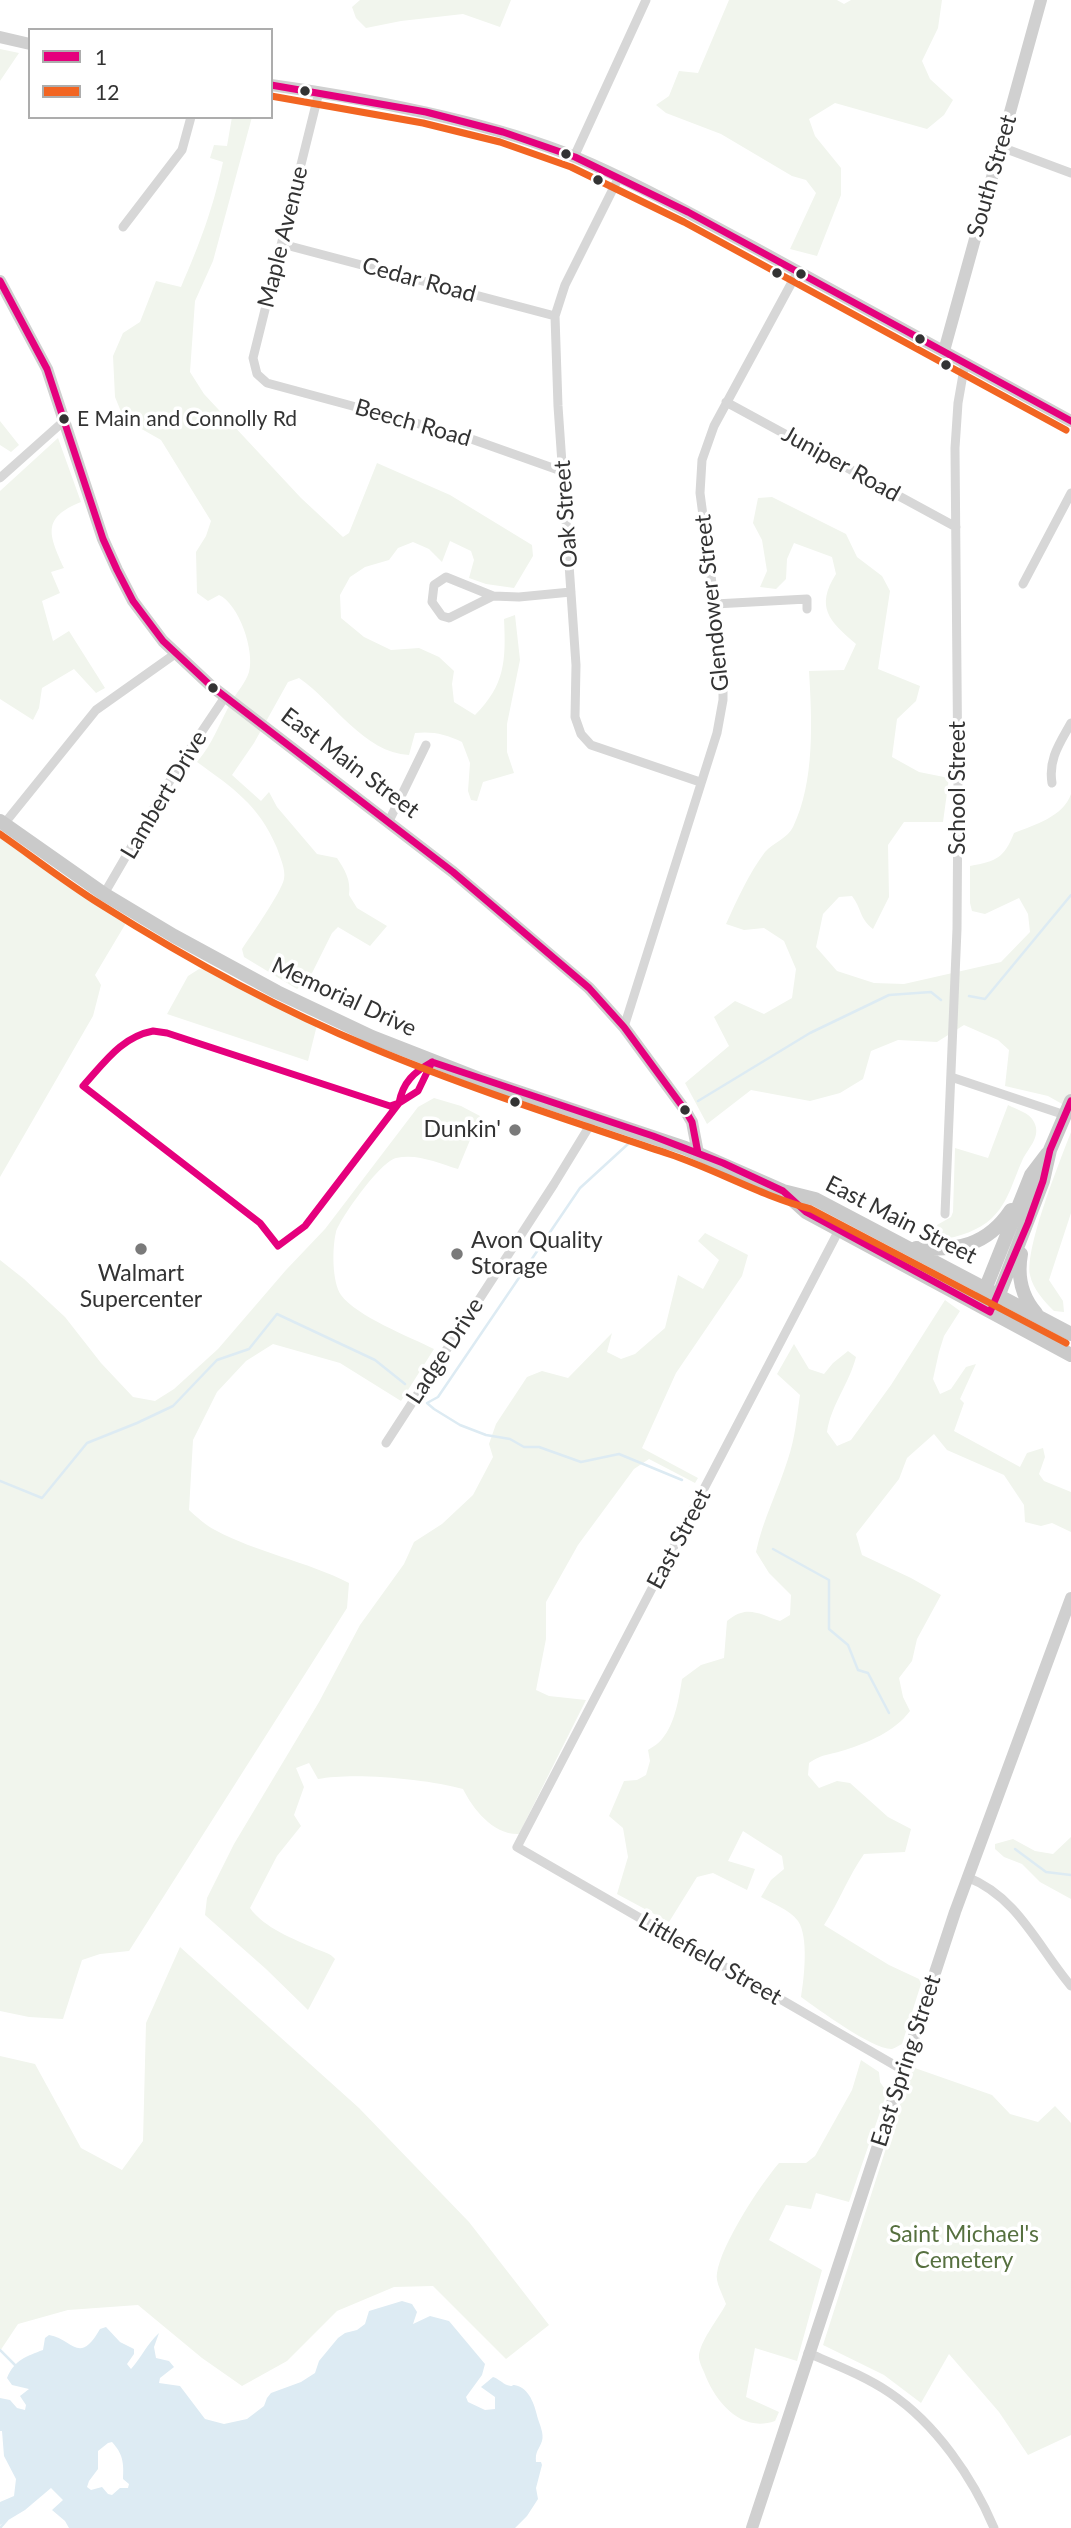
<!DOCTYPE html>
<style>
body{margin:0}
#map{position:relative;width:1071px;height:2528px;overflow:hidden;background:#fff;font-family:Lato,sans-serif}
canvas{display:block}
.legend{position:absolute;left:28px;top:28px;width:245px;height:91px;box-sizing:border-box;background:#fff;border:2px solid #adadad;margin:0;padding:9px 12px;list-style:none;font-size:21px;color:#333}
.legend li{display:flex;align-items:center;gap:14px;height:35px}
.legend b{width:35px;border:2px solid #adadad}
</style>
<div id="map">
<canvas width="1071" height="2528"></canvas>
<ul class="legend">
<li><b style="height:9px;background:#e5007d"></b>1</li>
<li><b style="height:9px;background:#f26522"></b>12</li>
</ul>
</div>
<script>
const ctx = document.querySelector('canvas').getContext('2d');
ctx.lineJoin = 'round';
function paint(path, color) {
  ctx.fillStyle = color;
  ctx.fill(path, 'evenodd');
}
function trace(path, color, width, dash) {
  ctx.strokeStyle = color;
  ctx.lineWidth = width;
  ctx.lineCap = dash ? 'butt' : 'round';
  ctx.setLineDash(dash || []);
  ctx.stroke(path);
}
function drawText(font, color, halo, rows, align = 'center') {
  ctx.font = font + ' Lato,sans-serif';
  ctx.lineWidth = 7;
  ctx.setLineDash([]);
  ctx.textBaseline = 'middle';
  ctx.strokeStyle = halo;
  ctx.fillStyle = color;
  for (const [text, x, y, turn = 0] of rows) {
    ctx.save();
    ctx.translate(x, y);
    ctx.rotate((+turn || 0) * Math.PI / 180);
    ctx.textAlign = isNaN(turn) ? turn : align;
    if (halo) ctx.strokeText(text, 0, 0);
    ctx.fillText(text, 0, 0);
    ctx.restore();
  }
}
paint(new Path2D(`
 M 360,0 L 511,0 L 500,27 L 463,14 L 401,21 L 366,28 L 356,18 L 352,7 Z
 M 729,0 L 837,0 L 844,4 L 851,0 L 942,0 L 938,28 L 922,61 L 930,79 L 953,100 L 944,115 L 927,129 L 835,103 L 809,119 L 815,136 L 841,168 L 841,195 L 817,256 L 790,249 L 816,193 L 806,180 L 792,176 L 721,134 L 666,113 L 656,105 L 669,96 L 679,71 L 698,73 Z
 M 0,49 L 19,53 L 0,81 Z
 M 232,117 L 252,117 L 213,261 L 195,301 L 190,372 L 204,394 L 301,498 L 343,537 L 349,533 L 377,463 L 450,495 L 532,545 L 533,556 L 514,588 L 486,584 L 469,578 L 474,560 L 471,551 L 450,541 L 442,562 L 429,549 L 413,542 L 398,548 L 389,560 L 365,567 L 350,577 L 340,595 L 341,618 L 364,637 L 391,650 L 419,648 L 439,657 L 454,671 L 452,684 L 454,702 L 475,715 C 505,685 506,661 504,619 L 515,615 L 520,660 L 507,724 L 507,752 L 514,773 L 483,782 L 477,801 L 471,800 L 468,791 L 470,763 L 462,742 C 446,734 432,731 415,733 L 409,755 C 364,753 334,702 299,678 L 288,682 L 254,743 L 232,775 L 261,801 L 269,792 L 277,807 L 317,854 L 337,858 C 345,870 351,880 349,895 L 357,908 L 387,926 L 370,946 L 338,927 L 332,933 L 309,979 L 297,989 L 244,957 L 242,949 C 251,935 281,893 284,879 C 286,870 280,857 277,848 C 259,805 233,788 197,762 C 214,742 219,723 232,701 C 237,692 246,682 249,672 C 255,651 239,604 219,595 L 208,601 L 197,593 L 196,552 L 206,536 L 211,521 L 161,440 L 124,419 L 115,397 L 113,356 L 123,333 L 140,322 L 156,281 L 181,287 C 200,243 213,209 223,162 L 210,158 L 214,145 L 227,146 Z
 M 0,421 L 19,445 L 11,452 L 0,445 Z
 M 58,438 L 81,502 C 41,518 49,535 64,568 L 51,572 L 60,593 L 42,601 L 53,641 L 69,631 L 105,688 L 96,693 L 74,669 L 42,688 L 39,708 L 33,720 L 0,699 L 0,491 Z
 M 772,497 L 846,534 L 857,557 L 882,576 L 890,591 L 878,669 L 920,686 L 916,701 L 897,719 L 892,757 L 919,772 L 949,778 L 943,822 L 904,822 L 888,845 L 889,897 L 873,929 C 859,918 862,909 852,896 L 839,897 L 823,914 L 816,947 L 837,971 L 874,983 L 904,984 L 1001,962 L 1030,932 L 1028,914 L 1019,898 L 985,914 L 972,911 L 970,903 L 970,866 C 997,861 1004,858 1014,833 C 1034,825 1063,817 1071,794 L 1071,1109 L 1048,1096 L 1005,1086 L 1009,1050 L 998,1040 L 964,1025 L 937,1042 L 898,1040 L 871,1051 L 863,1079 L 840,1093 L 810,1101 L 751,1090 L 707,1124 L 685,1083 L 729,1046 L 714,1017 L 735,1001 L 764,1014 L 792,998 L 796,969 L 784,941 L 764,928 L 744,930 L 726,924 C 737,900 749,873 765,852 C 773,843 788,838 793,827 C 815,782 812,720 809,671 L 844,670 L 856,644 C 829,621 815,607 836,574 L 832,557 L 794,543 L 787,559 L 786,579 L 776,589 L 760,587 L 767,571 L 762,540 L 753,523 L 758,498 Z
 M 0,836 L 72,888 L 126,923 L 95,975 L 101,985 L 93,1016 L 0,1177 Z
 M 199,969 L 213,971 L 317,1025 L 308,1061 L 167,1014 L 188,976 Z
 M 434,1098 L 461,1106 L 480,1116 L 458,1169 C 438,1163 417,1153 396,1158 C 381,1161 341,1217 336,1232 C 332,1248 332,1282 341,1295 C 356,1316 410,1337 434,1349 L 401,1401 L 340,1363 L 273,1344 L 246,1361 L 217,1392 L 193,1440 L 189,1510 C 197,1517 205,1525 215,1530 C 258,1553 306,1561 349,1583 L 347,1608 L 129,1951 L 100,1954 L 82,1960 L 63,2019 L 29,2017 L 0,2011 L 0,1260 L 24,1279 L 65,1317 L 101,1363 L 133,1397 L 155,1401 L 174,1389 L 218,1349 L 286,1270 L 325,1229 L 418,1107 Z
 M 1008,1105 C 1017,1110 1029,1112 1034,1122 C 1042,1137 1027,1149 1022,1161 C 1013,1181 1008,1203 992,1218 C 979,1231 959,1236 942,1240 L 937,1225 L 951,1217 L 953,1212 L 955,1148 L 988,1158 Z
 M 1071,1132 L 1071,1213 L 1049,1280 L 1063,1301 L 1064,1312 L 1054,1311 C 1044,1301 1033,1289 1030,1275 C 1025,1247 1060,1161 1071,1132 Z
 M 705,1233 L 748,1255 L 742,1276 L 676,1373 L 642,1448 L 698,1478 L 695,1483 L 649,1459 L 634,1469 L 578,1545 L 546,1602 L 546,1639 L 536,1690 L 549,1696 L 586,1700 L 519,1834 C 493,1835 473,1809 463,1789 C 428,1779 353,1772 318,1779 L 309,1763 L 296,1768 L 304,1787 L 294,1815 L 301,1826 L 277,1856 L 250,1908 C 264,1928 294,1939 316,1949 C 324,1952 330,1953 335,1959 L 308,2010 L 266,1969 L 205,1915 L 207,1898 L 234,1844 L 319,1702 L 360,1625 L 404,1564 L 414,1542 L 442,1524 L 473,1495 L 493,1457 L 489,1444 L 496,1424 L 527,1377 L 542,1371 L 568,1378 L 612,1333 L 607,1352 L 621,1359 L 635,1354 L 665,1328 L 678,1275 L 703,1289 L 719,1260 L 698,1241 Z
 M 945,1300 L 960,1311 L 944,1336 L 939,1352 L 933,1379 L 940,1394 L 951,1389 L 966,1367 L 976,1364 L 960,1399 L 964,1403 L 954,1431 L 1020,1467 L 1027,1453 L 1043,1448 L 1045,1457 L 1039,1474 L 1044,1481 L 1071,1492 L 1071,1532 L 1052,1523 L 1041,1526 L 1025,1522 L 1024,1505 L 1004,1475 L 947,1450 L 934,1434 L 907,1458 L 899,1479 L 856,1534 L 862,1555 L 911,1578 L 941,1595 L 917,1639 L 912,1661 L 899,1678 L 903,1697 L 910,1711 C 894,1732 869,1742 845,1750 C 830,1755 824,1753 809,1763 L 808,1775 L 819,1788 L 837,1781 L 850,1783 L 888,1817 L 911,1829 L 905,1852 L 864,1854 C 848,1877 839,1902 824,1925 L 889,1965 L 919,1979 L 921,1984 L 902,2044 C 902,2044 893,2049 892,2049 C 873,2050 818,2009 801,1997 C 804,1979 809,1937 798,1921 C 789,1909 773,1904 761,1897 L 771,1880 L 784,1869 L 782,1856 L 743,1831 L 728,1861 L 755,1869 L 747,1890 L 713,1873 L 697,1877 L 669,1922 L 617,1894 L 628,1857 L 623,1828 L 609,1816 L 624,1781 L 637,1780 L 646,1775 L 650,1761 L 648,1750 C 653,1747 659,1743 662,1739 C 675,1724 679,1698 682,1679 L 701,1665 L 724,1658 L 727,1621 C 747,1604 759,1614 780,1621 L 790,1615 L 791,1595 L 769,1573 L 756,1552 C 763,1519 778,1491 788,1459 C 795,1439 797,1416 800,1395 L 777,1374 L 794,1344 L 809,1369 L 824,1374 L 833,1363 L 848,1351 L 856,1357 C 849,1384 831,1405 827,1432 L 837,1446 L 851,1440 L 891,1385 Z
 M 1071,1837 L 1071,1899 L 1040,1882 L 1022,1864 L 1004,1857 L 995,1849 L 995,1844 L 1013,1839 L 1035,1851 L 1053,1854 Z
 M 180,1947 L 359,2108 L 469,2222 L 549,2325 L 506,2359 L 433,2286 L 394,2287 L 337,2311 L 287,2361 L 242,2386 L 202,2358 L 138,2305 L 68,2310 L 18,2324 L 0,2351 L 0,2056 L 35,2064 L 81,2148 L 122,2170 L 143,2141 L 146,2023 Z
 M 861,2060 L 879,2072 L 880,2082 L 887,2092 L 849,2202 L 816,2193 L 811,2209 L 786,2205 L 769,2240 L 822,2270 L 797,2361 L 755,2348 L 746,2397 L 779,2412 L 775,2421 C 741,2433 715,2402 704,2372 C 702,2368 699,2361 699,2357 C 699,2342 719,2318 726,2304 C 723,2295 715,2282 717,2273 C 721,2245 760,2185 779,2163 L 806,2163 L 815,2156 L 852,2090 Z
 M 912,2067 L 992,2095 L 1010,2114 L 1038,2122 L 1055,2106 L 1071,2123 L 1071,2435 L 1028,2455 L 999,2412 L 949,2354 L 921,2403 L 884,2375 L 823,2345 Z`), '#f1f5ed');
paint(new Path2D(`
 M 402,2301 L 412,2304 L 417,2312 L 413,2324 L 430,2316 L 449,2321 L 485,2364 L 482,2375 L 466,2397 L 468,2402 L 485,2410 L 495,2409 L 495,2397 L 481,2387 L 493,2377 C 499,2379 502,2383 507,2385 C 517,2388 508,2383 518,2386 C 531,2391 535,2407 538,2419 C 540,2425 544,2434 542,2441 C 539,2450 535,2451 536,2462 L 541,2462 L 542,2465 L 536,2488 L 538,2499 L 527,2516 L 515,2528 L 69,2528 L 65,2521 L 52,2510 L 63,2500 L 51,2488 L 25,2510 L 0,2525 L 0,2502 L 14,2496 L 16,2479 L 4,2456 L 2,2431 L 0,2431 L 0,2398 L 10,2400 L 17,2408 L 25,2410 L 26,2405 L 20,2396 L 29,2389 L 12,2385 L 7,2378 C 14,2360 27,2356 43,2350 L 45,2338 L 49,2335 C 73,2339 79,2366 100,2329 L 106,2327 L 120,2342 L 134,2349 L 134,2354 L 127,2364 L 131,2369 C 141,2358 147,2344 159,2333 L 154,2347 L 156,2358 L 169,2361 L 174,2367 L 160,2378 L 159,2383 L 180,2386 L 205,2419 L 224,2424 L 247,2419 L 264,2406 L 267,2398 L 271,2393 L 301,2382 L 315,2373 L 319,2361 L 338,2338 L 345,2333 L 357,2330 L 365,2324 L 369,2311 ZM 112,2442 C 123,2454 124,2463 123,2479 L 129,2484 L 128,2488 L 120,2488 L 112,2495 L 108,2494 L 102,2487 L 91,2490 L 87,2487 L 89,2481 L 98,2469 L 98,2451 L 108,2443 Z`), '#ddebf3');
trace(new Path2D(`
 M 969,996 L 985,999 L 1071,895
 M 698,1101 L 810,1033 L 889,995 L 931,992 L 941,1000
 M 628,1144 L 580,1188 L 438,1397 L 427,1403 L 434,1409 L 460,1425 L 486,1435 L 510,1439 L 524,1447 L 539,1447 L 581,1462 L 619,1454 L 682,1480
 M 0,1481 L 42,1498 L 87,1443 L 137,1423 L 173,1406 L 217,1360 L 249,1349 L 277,1314 L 375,1360 L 405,1384
 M 773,1549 L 829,1580 L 829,1629 L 848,1645 L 858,1670 L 868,1673 L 889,1713
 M 1015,1849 L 1046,1872 L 1071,1875
 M 0,2350 L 15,2365
 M 0,2528 L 7,2520`), '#ddebf3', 2.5);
trace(new Path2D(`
 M 319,92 L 253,358 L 257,374 L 267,383 L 460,435 L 564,472
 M 1001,147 L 1071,173
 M 574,157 L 646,0
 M 619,177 L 565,285 L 555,316 L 558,406 L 576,665 L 575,717 L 581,734 L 591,745 L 700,782
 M 123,227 L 182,150 L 191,117
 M 282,244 L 555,316
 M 726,402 L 956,527
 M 0,478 L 65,420
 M 1023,584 L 1071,493
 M 493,596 L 449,618 L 442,616 L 432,602 L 434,585 L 446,577 L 493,596 L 519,597 L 571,592
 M 715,604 L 807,599 L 807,609
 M 1052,783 C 1048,759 1060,743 1071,723
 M 389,821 L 426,745
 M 4,824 L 96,710 L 175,654
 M 104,894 L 178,767 L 225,697
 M 624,1027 L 717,733 L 723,700 L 723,666 L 700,493 L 702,460 L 714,426 L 798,271
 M 951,1077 L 1065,1115
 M 945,1214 L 957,929 L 958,789 L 955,448 L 958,403 L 965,363
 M 839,1230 L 517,1847 L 903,2070
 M 386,1443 L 554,1184 L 595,1117
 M 967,1877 C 1018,1897 1038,1947 1071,1986
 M 808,2353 C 836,2365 865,2376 890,2393 C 936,2424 973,2478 994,2528`), '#d7d7d7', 9);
trace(new Path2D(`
 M 0,37 L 30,44
 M 271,85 C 369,99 484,120 575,157 C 637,183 696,217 755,248 C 861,305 966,363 1071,421
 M 0,281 L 47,369 L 103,539 L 117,570 L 133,601 L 163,641 L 210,685 L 453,872 L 589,988 L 624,1027 L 685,1110 L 692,1122 L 698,1153
 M 944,351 L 1041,0
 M 752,2528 L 955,1912 L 1071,1598`), '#d0d0d0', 12);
trace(new Path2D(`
 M 0,821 L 104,894 L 174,936 L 277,992 L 372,1037 L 482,1080 L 685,1148 L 783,1191 L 815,1199 L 1071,1334
 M 784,1192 L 806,1212 L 1071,1355
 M 916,1248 C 957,1251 987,1246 1011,1210
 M 1021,1254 C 1017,1276 1022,1297 1036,1313
 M 982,1297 L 1031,1175 L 1047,1154
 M 996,1302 L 1043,1181 L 1050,1150 L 1071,1101`), '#cacaca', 14);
trace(new Path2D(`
 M 271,85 L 426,112 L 503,132 L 575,157 L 688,212 L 1071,421
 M 0,281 L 47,369 L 103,539 L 117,570 L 133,601 L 163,641 L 210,685 L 453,872 L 589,988 L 624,1027 L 685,1110 L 692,1122 L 698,1153
 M 153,1031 L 167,1033 L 390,1106 L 399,1103 L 305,1226 L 278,1246 L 260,1223 L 83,1086 C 104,1063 121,1037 153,1031 Z
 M 432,1062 L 418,1091 L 399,1103 C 403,1082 414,1072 432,1062 Z
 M 432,1062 L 653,1136 L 723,1163 L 783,1191 L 806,1212 L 990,1312 L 1028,1223 L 1043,1181 L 1050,1150 L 1071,1101`), '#e5007d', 7);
trace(new Path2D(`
 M 271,96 L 423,123 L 500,142 L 571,167 L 684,222 L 1066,430
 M 0,834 C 33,857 65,882 100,904 C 184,957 278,1009 370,1047 C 468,1088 568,1120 669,1154 C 717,1170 761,1196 811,1209 L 1066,1343`), '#f26522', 7);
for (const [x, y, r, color] of [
 [305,91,6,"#333"],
 [566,154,6,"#333"],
 [598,180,6,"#333"],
 [777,273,6,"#333"],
 [801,274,6,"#333"],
 [920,339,6,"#333"],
 [946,365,6,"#333"],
 [64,419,6,"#333"],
 [213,688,6,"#333"],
 [515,1102,6,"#333"],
 [685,1110,6,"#333"],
 [515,1130,7,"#7a7a7a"],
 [141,1249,7,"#7a7a7a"],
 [457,1254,7,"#7a7a7a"]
]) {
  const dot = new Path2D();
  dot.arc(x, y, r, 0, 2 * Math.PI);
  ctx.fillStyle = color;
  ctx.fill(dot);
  trace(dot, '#fff', 2.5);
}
drawText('21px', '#333', '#fff', [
 ["E Main and Connolly Rd",77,419]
], 'left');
drawText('23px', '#333', '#fff', [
 ["South Street",992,176,-74],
 ["Maple Avenue",283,237,-76],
 ["Cedar Road",419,280,15],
 ["Beech Road",413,423,16],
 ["Juniper Road",841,464,29],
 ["Oak Street",566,514,-94],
 ["Glendower Street",712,603,-96],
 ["East Main Street",350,763,37],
 ["School Street",958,788,-90],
 ["Lambert Drive",164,795,-59],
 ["Memorial Drive",344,997,25],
 ["East Main Street",901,1220,27],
 ["Ladge Drive",445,1351,-57],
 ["East Street",679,1539,-62],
 ["Littlefield Street",710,1959,30],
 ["East Spring Street",906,2061,-72]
]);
drawText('23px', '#333', '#fff', [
 ["Dunkin'",501,1130],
 ["Avon Quality",471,1241,"left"],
 ["Storage",471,1267,"left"],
 ["Walmart",141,1274,"center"],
 ["Supercenter",141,1300,"center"]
], 'right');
drawText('23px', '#56703f', '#fff', [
 ["Saint Michael's",964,2235],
 ["Cemetery",964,2261]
]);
</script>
